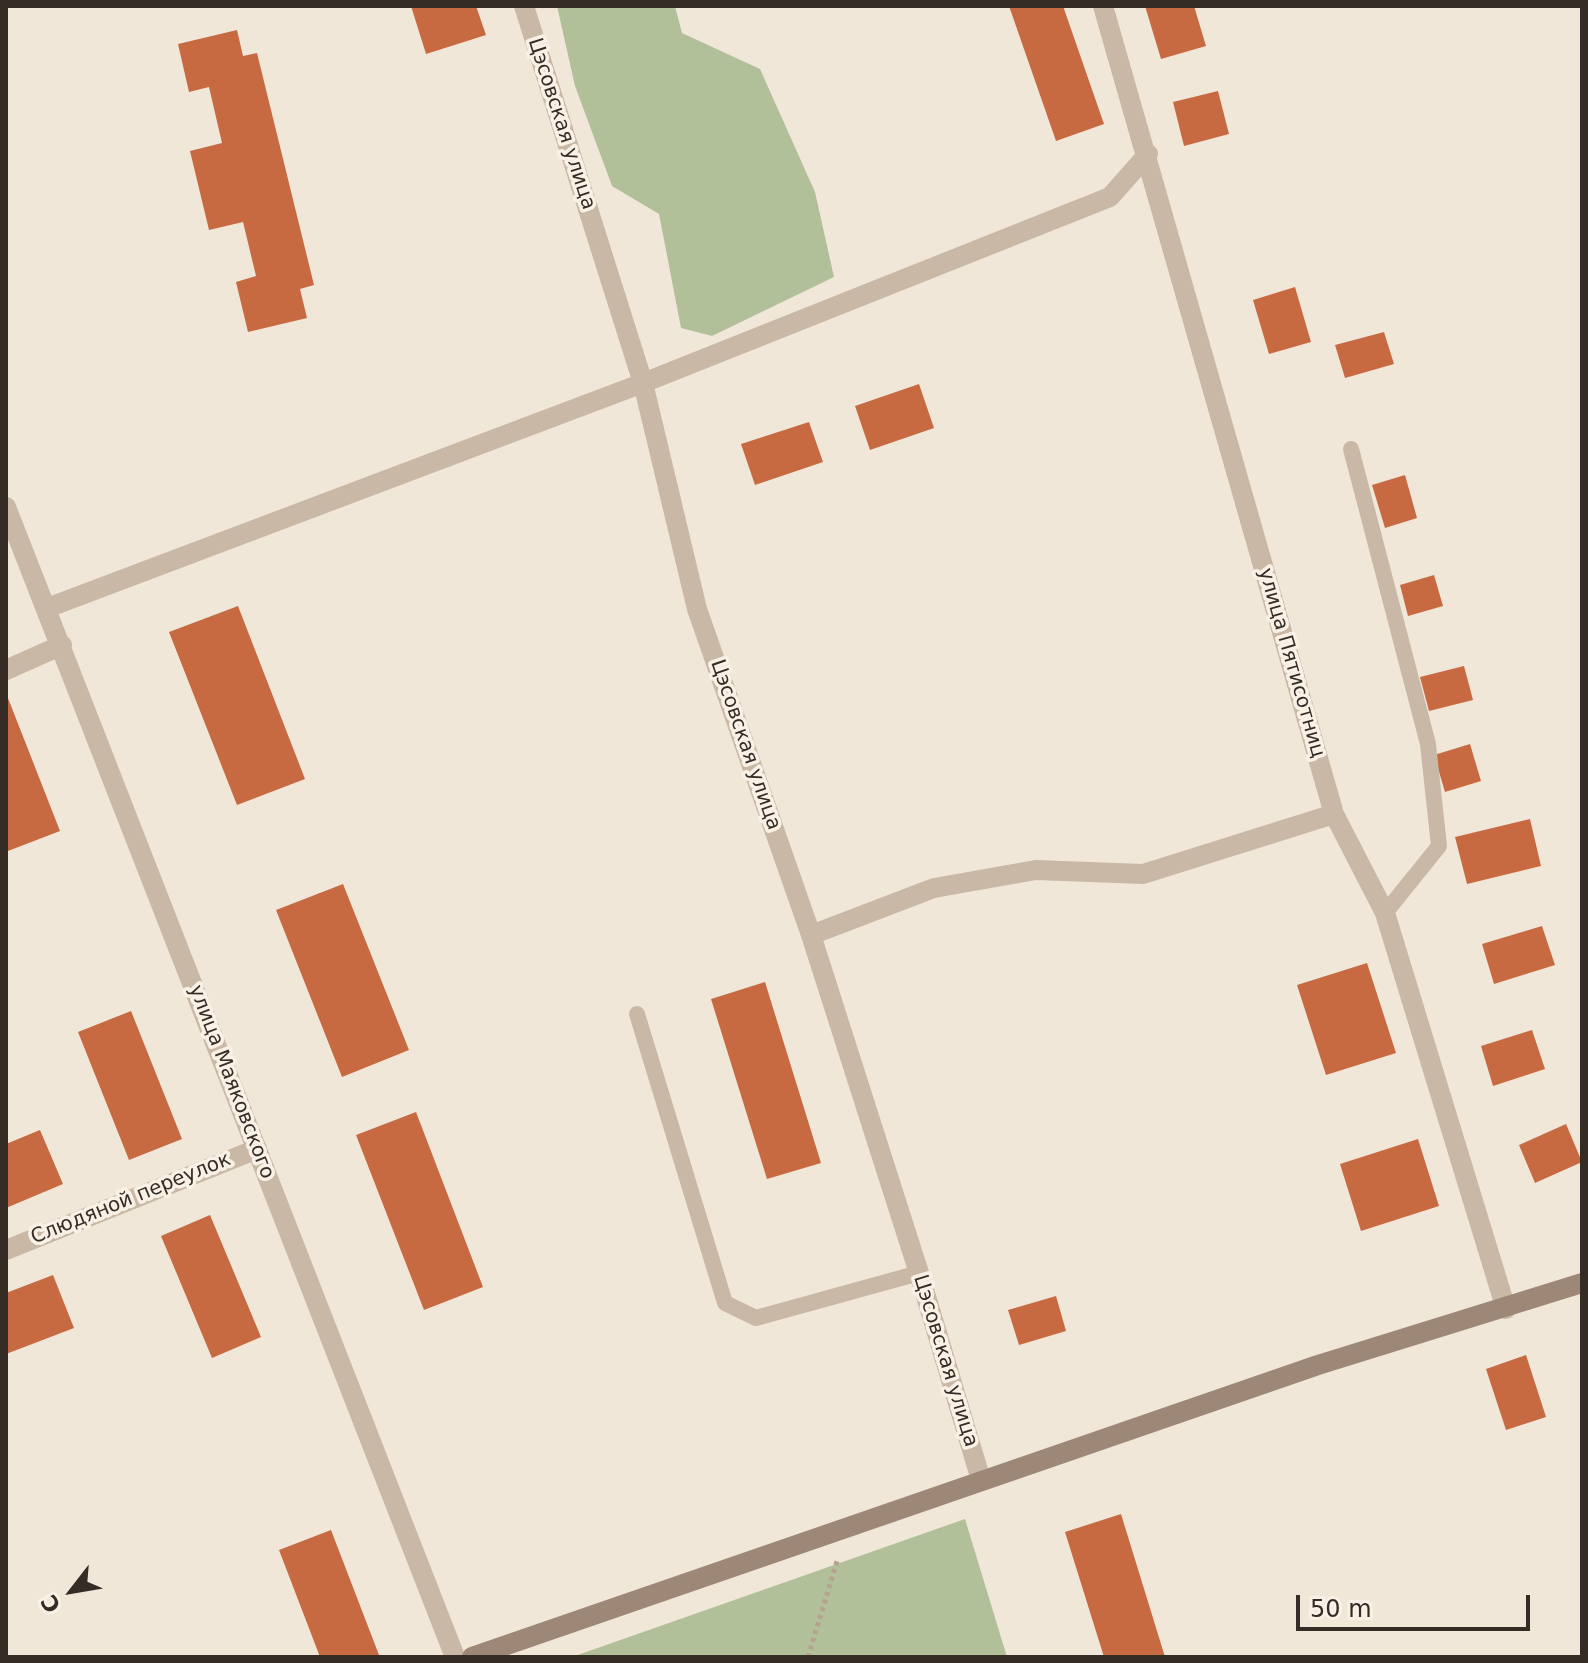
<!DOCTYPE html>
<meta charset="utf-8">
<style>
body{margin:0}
#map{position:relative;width:1588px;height:1663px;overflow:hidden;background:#f1e7d9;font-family:"DejaVu Sans",sans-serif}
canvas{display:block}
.frame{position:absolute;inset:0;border:8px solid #352c26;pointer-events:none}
.north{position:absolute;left:32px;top:1551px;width:80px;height:80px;-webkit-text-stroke:6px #f9f1e5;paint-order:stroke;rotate:239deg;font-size:22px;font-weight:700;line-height:32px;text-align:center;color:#352c26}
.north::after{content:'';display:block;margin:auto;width:28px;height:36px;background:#352c26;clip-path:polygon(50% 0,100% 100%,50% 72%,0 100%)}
.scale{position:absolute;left:1296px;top:1595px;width:234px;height:36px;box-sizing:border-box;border:4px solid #352c26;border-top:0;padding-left:10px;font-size:24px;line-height:28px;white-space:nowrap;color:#352c26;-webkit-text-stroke:6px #f9f1e5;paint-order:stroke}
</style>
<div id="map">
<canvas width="1588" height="1663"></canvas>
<div class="frame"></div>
<div class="north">С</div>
<div class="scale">50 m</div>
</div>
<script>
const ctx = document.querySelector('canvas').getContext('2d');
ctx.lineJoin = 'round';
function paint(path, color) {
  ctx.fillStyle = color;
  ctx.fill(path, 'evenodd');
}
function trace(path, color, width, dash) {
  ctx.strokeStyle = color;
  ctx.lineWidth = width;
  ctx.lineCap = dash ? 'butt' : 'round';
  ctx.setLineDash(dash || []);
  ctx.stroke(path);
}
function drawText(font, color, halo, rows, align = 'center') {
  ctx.font = font + ' "DejaVu Sans",sans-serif';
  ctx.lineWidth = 7;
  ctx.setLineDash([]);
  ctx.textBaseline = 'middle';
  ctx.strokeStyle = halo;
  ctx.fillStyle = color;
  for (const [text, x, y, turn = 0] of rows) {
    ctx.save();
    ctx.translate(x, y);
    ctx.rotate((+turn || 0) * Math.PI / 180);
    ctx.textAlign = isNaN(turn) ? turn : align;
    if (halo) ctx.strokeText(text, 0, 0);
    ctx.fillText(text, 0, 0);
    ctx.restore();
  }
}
paint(new Path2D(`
 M 557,6 L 675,6 L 682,33 L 760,69 L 815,192 L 834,277 L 712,336 L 681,328 L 659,214 L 612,186 L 575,86 Z
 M 965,1519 L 1007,1657 L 572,1657 Z`), '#b1c099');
paint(new Path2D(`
 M 411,6 L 476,6 L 486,35 L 426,54 Z
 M 1009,6 L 1063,6 L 1104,124 L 1056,141 Z
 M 1145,6 L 1194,6 L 1206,46 L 1161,59 Z
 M 237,30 L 243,56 L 257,53 L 314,285 L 300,289 L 307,318 L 248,332 L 236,282 L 256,276 L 243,222 L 209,230 L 190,151 L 222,143 L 209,87 L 189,92 L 178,44 Z
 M 1218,91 L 1229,134 L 1184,146 L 1173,102 Z
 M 1295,287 L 1311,342 L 1269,354 L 1253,300 Z
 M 1384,332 L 1394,364 L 1345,378 L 1335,345 Z
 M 919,384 L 934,428 L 870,450 L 855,406 Z
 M 809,422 L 823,462 L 755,485 L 741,444 Z
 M 1405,475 L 1417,518 L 1385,528 L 1372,485 Z
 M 1434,575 L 1443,606 L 1408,616 L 1400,585 Z
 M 238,606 L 305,779 L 237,805 L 169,632 Z
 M 1464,666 L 1473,700 L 1429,711 L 1420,677 Z
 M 6,693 L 60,831 L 8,851 L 6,847 Z
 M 1470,744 L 1481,781 L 1445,792 L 1434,755 Z
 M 1530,819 L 1541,866 L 1467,884 L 1455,837 Z
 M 343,884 L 409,1050 L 342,1077 L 276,910 Z
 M 1542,926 L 1555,965 L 1494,984 L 1482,944 Z
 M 1367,963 L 1396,1053 L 1326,1075 L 1297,985 Z
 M 765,982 L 821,1163 L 767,1179 L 711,999 Z
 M 131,1011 L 182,1139 L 129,1160 L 78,1032 Z
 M 1532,1030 L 1545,1069 L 1493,1086 L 1481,1046 Z
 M 416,1112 L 483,1287 L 424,1310 L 356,1135 Z
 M 1566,1124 L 1582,1162 L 1535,1183 L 1519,1145 Z
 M 40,1130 L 63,1184 L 6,1208 L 6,1144 Z
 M 1418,1139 L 1439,1206 L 1361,1231 L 1340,1164 Z
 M 210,1215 L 261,1337 L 212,1358 L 161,1236 Z
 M 53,1275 L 74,1328 L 6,1354 L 6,1293 Z
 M 1056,1296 L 1066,1331 L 1019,1345 L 1008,1310 Z
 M 1526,1355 L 1546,1417 L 1506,1430 L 1486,1369 Z
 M 1121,1514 L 1165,1657 L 1104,1657 L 1065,1532 Z
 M 331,1530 L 379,1655 L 373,1657 L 320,1657 L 279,1550 Z`), '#c76a42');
trace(new Path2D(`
 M 808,1657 L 838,1558`), '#b5a28f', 5, [4, 4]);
trace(new Path2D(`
 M 1351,449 L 1428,744 L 1439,846 L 1385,913
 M 637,1014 L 725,1303 L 756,1318 L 919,1273`), '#c9b8a5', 16);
trace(new Path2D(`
 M 524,6 L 643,383 L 697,609 L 811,935 L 919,1273 L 981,1480
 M 1103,6 L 1334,814 L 1385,913 L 1506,1309
 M 47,608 L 643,383 L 1110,197 L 1148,154
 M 6,670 L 62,645
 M 811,935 L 934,888 L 1036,870 L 1143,874 L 1334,814
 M 6,1250 L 257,1149`), '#c9b8a5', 20);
trace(new Path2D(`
 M 6,507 L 455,1657`), '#c9b8a5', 20);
trace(new Path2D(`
 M 472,1657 L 1318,1365 L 1582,1283`), '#9d8777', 20);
drawText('20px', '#352c26', '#f9f1e5', [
 ["Цэсовская улица",561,124,72],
 ["улица Пятисотниц",1291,663,74],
 ["Цэсовская улица",745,745,71],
 ["улица Маяковского",231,1082,69],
 ["Слюдяной переулок",131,1199,-22],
 ["Цэсовская улица",945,1361,73]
]);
</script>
